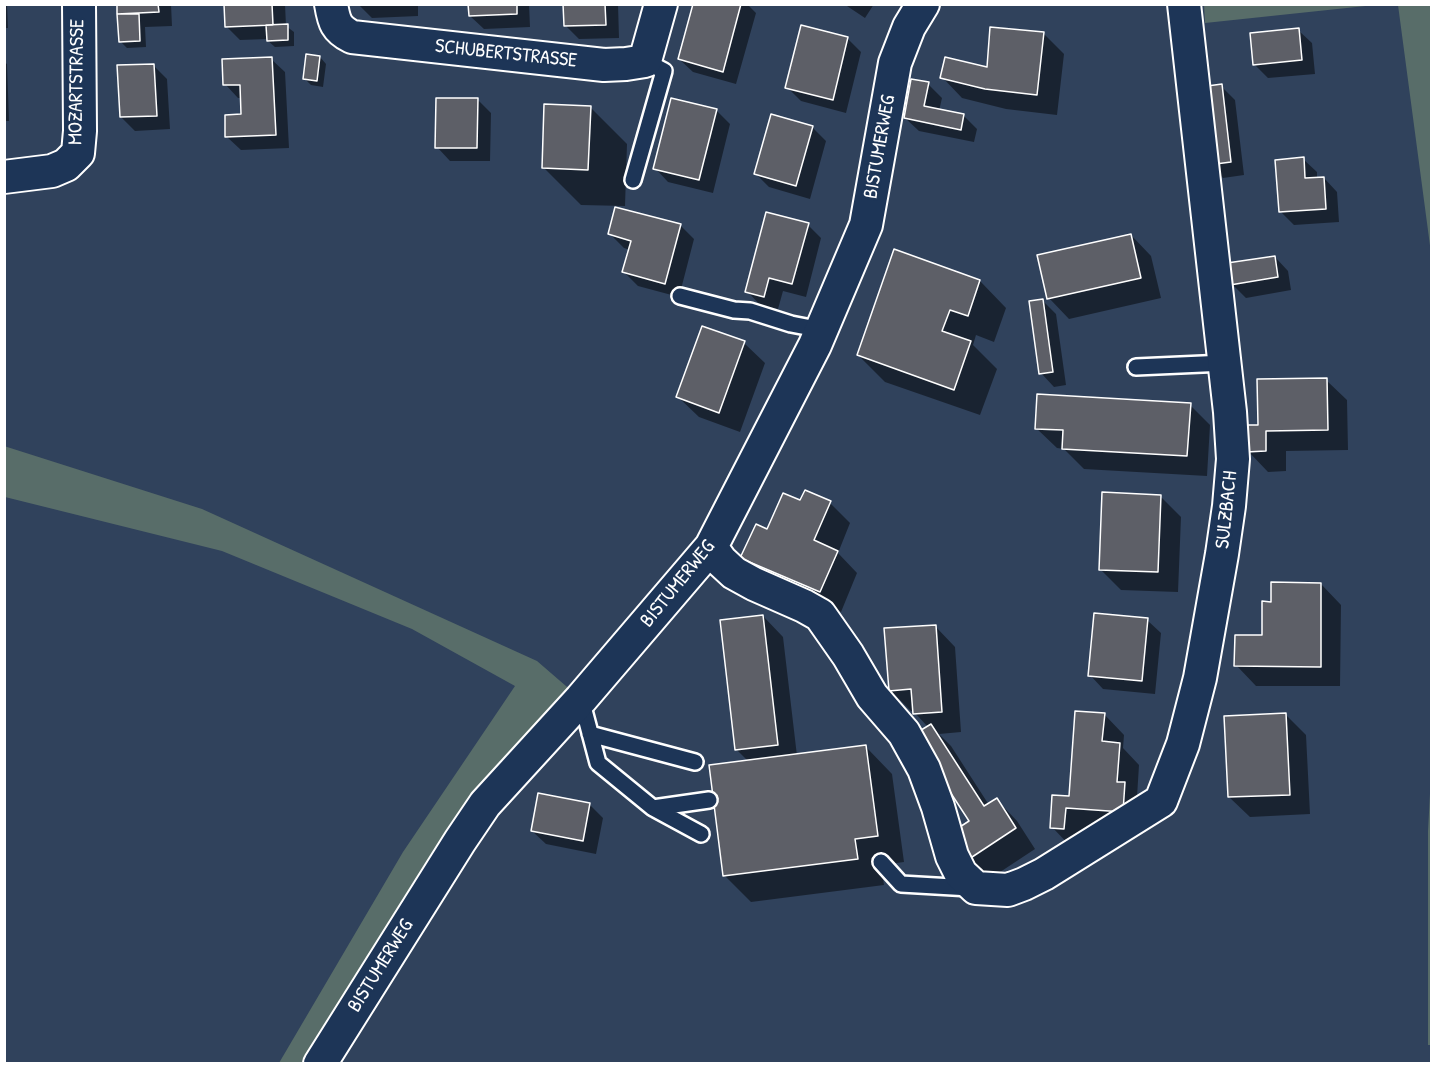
<!DOCTYPE html>
<style>
body{margin:0}
#map{position:relative;width:1436px;height:1068px;overflow:hidden;background:#30425c;font-family:"Patrick Hand",sans-serif}
canvas{display:block}
.frame{position:absolute;inset:0;border:6px solid #fff;pointer-events:none}
</style>
<div id="map">
<canvas width="1436" height="1068"></canvas>
<div class="frame"></div>
</div>
<script>
const ctx = document.querySelector('canvas').getContext('2d');
ctx.lineJoin = 'round';
function paint(path, color) {
  ctx.fillStyle = color;
  ctx.fill(path, 'evenodd');
}
function trace(path, color, width, dash) {
  ctx.strokeStyle = color;
  ctx.lineWidth = width;
  ctx.lineCap = dash ? 'butt' : 'round';
  ctx.setLineDash(dash || []);
  ctx.stroke(path);
}
function drawText(font, color, halo, rows, align = 'center') {
  ctx.font = font + ' "Patrick Hand",sans-serif';
  ctx.lineWidth = 4.5;
  ctx.setLineDash([]);
  ctx.textBaseline = 'middle';
  ctx.strokeStyle = halo;
  ctx.fillStyle = color;
  for (const [text, x, y, turn = 0] of rows) {
    ctx.save();
    ctx.translate(x, y);
    ctx.rotate((+turn || 0) * Math.PI / 180);
    ctx.textAlign = isNaN(turn) ? turn : align;
    if (halo) ctx.strokeText(text, 0, 0);
    ctx.fillText(text, 0, 0);
    ctx.restore();
  }
}
paint(new Path2D(`
 M 1204,4 L 1375,4 L 1375,5 L 1205,23 Z
 M 1398,5 L 1431,5 L 1431,253 Z
 M 4,446 L 202,509 L 537,661 L 581,699 L 485,804 L 320,1063 L 279,1063 L 403,852 L 515,686 L 412,629 L 222,551 L 5,497 Z
 M 1431,775 L 1432,1045 L 1428,1045 L 1428,831 Z`), '#586d69');
paint(new Path2D(`
 M 4,4 L 7,4 L 8,28 L 4,28 Z
 M 118,4 L 171,4 L 172,26 L 145,27 L 146,47 L 127,48 L 120,41 Z
 M 226,4 L 285,4 L 286,26 L 294,32 L 294,46 L 275,47 L 268,41 L 268,39 L 240,40 L 226,26 Z
 M 358,4 L 418,4 L 418,16 L 372,18 Z
 M 470,4 L 529,4 L 530,27 L 484,29 L 470,16 Z
 M 564,4 L 618,4 L 619,38 L 579,39 L 565,25 Z
 M 695,4 L 747,4 L 756,13 L 736,84 L 693,72 L 679,59 Z
 M 844,4 L 874,4 L 865,18 Z
 M 1298,30 L 1312,43 L 1315,74 L 1268,78 L 1254,64 Z
 M 1044,34 L 1064,54 L 1057,115 L 1006,109 L 962,98 L 942,77 L 988,69 Z
 M 848,39 L 861,52 L 846,113 L 801,101 L 787,87 Z
 M 320,57 L 326,64 L 323,87 L 311,85 L 305,79 Z
 M 271,59 L 285,72 L 289,148 L 241,150 L 227,137 L 242,116 L 242,98 L 238,98 L 225,84 Z
 M 4,62 L 7,64 L 9,121 L 4,121 Z
 M 153,65 L 167,79 L 170,129 L 135,131 L 121,117 Z
 M 928,84 L 942,98 L 939,111 L 963,115 L 977,129 L 974,142 L 919,131 L 905,118 Z
 M 1221,86 L 1235,100 L 1244,175 L 1223,178 L 1210,164 Z
 M 478,100 L 491,113 L 490,161 L 450,161 L 437,147 Z
 M 590,107 L 627,144 L 625,206 L 581,205 L 544,168 Z
 M 717,111 L 730,124 L 713,193 L 668,182 L 655,168 Z
 M 772,116 L 813,128 L 826,141 L 810,199 L 769,187 L 755,173 Z
 M 1303,159 L 1317,172 L 1317,179 L 1324,178 L 1337,192 L 1339,222 L 1294,225 L 1281,212 Z
 M 616,208 L 681,226 L 694,239 L 679,297 L 638,286 L 624,272 L 630,250 L 624,248 L 610,234 Z
 M 808,225 L 821,238 L 806,297 L 783,291 L 778,309 L 760,305 L 747,291 Z
 M 1131,235 L 1151,256 L 1161,298 L 1069,319 L 1049,298 Z
 M 1275,257 L 1288,271 L 1291,290 L 1246,298 L 1232,284 Z
 M 980,281 L 1006,308 L 994,342 L 976,335 L 973,345 L 997,369 L 980,415 L 885,382 L 858,355 Z
 M 1042,300 L 1056,314 L 1066,385 L 1054,387 L 1041,373 Z
 M 744,343 L 765,363 L 740,432 L 699,417 L 678,397 Z
 M 1326,380 L 1347,400 L 1348,450 L 1286,451 L 1286,471 L 1268,472 L 1248,451 L 1259,427 Z
 M 1190,405 L 1210,425 L 1207,476 L 1084,469 L 1064,449 L 1057,448 L 1036,428 Z
 M 1160,496 L 1181,517 L 1178,592 L 1121,590 L 1100,569 Z
 M 801,502 L 830,503 L 850,523 L 838,553 L 857,573 L 841,612 L 763,578 L 742,557 L 768,531 Z
 M 1321,584 L 1341,605 L 1340,686 L 1256,686 L 1236,665 L 1264,637 L 1272,603 Z
 M 763,616 L 783,637 L 797,756 L 866,747 L 892,774 L 904,862 L 881,865 L 884,885 L 751,902 L 724,875 L 749,762 L 736,749 Z
 M 1147,620 L 1161,633 L 1155,694 L 1103,689 L 1090,675 Z
 M 935,626 L 955,647 L 961,732 L 939,734 L 951,746 L 989,805 L 997,800 L 1017,821 L 1035,849 L 988,880 L 967,860 L 971,821 L 928,727 L 915,713 L 914,710 L 911,711 L 890,690 Z
 M 1104,714 L 1124,735 L 1123,748 L 1139,765 L 1137,797 L 1144,804 L 1143,832 L 1086,828 L 1084,849 L 1072,848 L 1052,827 L 1070,798 Z
 M 1286,715 L 1306,735 L 1310,814 L 1250,817 L 1229,797 Z
 M 589,804 L 603,818 L 596,854 L 546,844 L 532,831 Z`), '#0007');
const building = new Path2D(`
 M 117,4 L 158,4 L 159,12 L 117,14 Z
 M 224,4 L 272,4 L 273,25 L 225,27 Z
 M 468,4 L 517,4 L 517,14 L 469,16 Z
 M 563,4 L 605,4 L 606,25 L 564,26 Z
 M 693,4 L 741,4 L 723,72 L 678,59 Z
 M 117,14 L 139,14 L 140,41 L 119,42 Z
 M 288,24 L 288,40 L 267,41 L 266,25 Z
 M 801,25 L 848,37 L 833,100 L 785,88 Z
 M 990,27 L 1044,32 L 1037,95 L 985,89 L 940,78 L 945,57 L 987,67 Z
 M 1299,28 L 1302,60 L 1253,65 L 1250,33 Z
 M 306,54 L 320,56 L 317,81 L 303,79 Z
 M 272,57 L 276,135 L 225,137 L 225,115 L 241,114 L 240,85 L 223,85 L 222,59 Z
 M 154,64 L 157,116 L 120,117 L 117,65 Z
 M 911,79 L 929,82 L 924,106 L 964,114 L 961,130 L 904,118 Z
 M 1222,84 L 1231,162 L 1208,165 L 1200,87 Z
 M 436,98 L 478,98 L 477,148 L 435,148 Z
 M 671,98 L 717,109 L 699,180 L 653,169 Z
 M 544,104 L 591,106 L 588,170 L 542,168 Z
 M 771,114 L 813,126 L 796,186 L 754,174 Z
 M 1304,157 L 1305,178 L 1324,177 L 1326,209 L 1279,212 L 1275,160 Z
 M 615,207 L 681,224 L 665,284 L 622,272 L 631,241 L 608,234 Z
 M 766,212 L 809,223 L 792,284 L 769,278 L 764,297 L 745,292 Z
 M 1131,234 L 1141,278 L 1047,299 L 1037,255 Z
 M 894,249 L 980,280 L 968,316 L 950,310 L 942,331 L 971,341 L 954,390 L 857,355 Z
 M 1275,256 L 1278,277 L 1230,285 L 1227,263 Z
 M 1043,299 L 1053,372 L 1039,374 L 1029,301 Z
 M 702,326 L 745,341 L 719,413 L 676,397 Z
 M 1327,378 L 1328,430 L 1266,431 L 1266,451 L 1246,452 L 1246,425 L 1258,425 L 1257,379 Z
 M 1037,394 L 1191,403 L 1187,456 L 1062,449 L 1063,430 L 1035,429 Z
 M 805,490 L 831,501 L 814,540 L 838,551 L 820,592 L 740,558 L 756,524 L 767,529 L 783,493 L 800,500 Z
 M 1102,492 L 1161,495 L 1158,572 L 1099,570 Z
 M 1271,582 L 1321,583 L 1321,667 L 1234,666 L 1235,635 L 1262,635 L 1262,601 L 1271,602 Z
 M 1094,613 L 1148,618 L 1142,681 L 1088,676 Z
 M 763,615 L 778,745 L 735,750 L 720,620 Z
 M 936,625 L 942,712 L 913,714 L 911,689 L 889,691 L 884,628 Z
 M 1075,711 L 1105,713 L 1102,741 L 1120,743 L 1117,782 L 1125,782 L 1123,812 L 1066,808 L 1064,829 L 1050,828 L 1052,795 L 1069,796 Z
 M 1286,713 L 1290,795 L 1228,797 L 1224,716 Z
 M 931,724 L 984,806 L 997,798 L 1016,828 L 966,861 L 949,834 L 969,821 L 913,735 Z
 M 866,745 L 878,836 L 855,839 L 858,859 L 723,876 L 709,765 Z
 M 538,793 L 590,803 L 583,841 L 531,831 Z`);
paint(building, '#5d5f67');
trace(building, '#fff', 1.5);
const service = new Path2D(`
 M 633,180 L 664,71 L 645,61
 M 680,296 L 734,310 L 750,311 L 791,324 L 822,330
 M 1136,367 L 1225,363
 M 581,699 L 598,763 L 653,808 L 709,800
 M 590,734 L 695,762
 M 653,808 L 701,834
 M 881,862 L 901,884 L 970,888`);
const minor = new Path2D(`
 M 331,4 C 334,22 336,29 352,37 L 604,65 L 626,64 L 645,61 L 661,4
 M 4,177 L 52,171 L 66,165 L 78,153 L 80,131 L 79,4
 M 711,547 L 721,561 L 734,573 L 754,584 L 804,606 L 820,615 L 848,655 L 872,696 L 904,733 L 924,769 L 938,807 L 952,856 L 961,874 L 976,888 L 1008,890 L 1024,884 L 1044,874 L 1161,801 L 1183,744 L 1200,678 L 1222,554 L 1229,506 L 1233,459 L 1230,412 L 1184,4
 M 320,1064 L 460,841 L 485,804 L 581,699 L 711,547 L 815,345 L 866,225 L 895,63 L 909,27 L 923,4`);
trace(service, '#fff', 20);
trace(minor, '#fff', 36);
trace(service, '#1d3557', 15);
trace(minor, '#1d3557', 32);
drawText('20px', '#fff', '#1d3557', [
 ["SCHUBERTSTRASSE",506,54,6],
 ["MOZARTSTRASSE",77,82,-89],
 ["BISTUMERWEG",880,147,-80],
 ["SULZBACH",1227,510,-84],
 ["BISTUMERWEG",678,584,-51],
 ["BISTUMERWEG",381,966,-58]
]);
</script>
